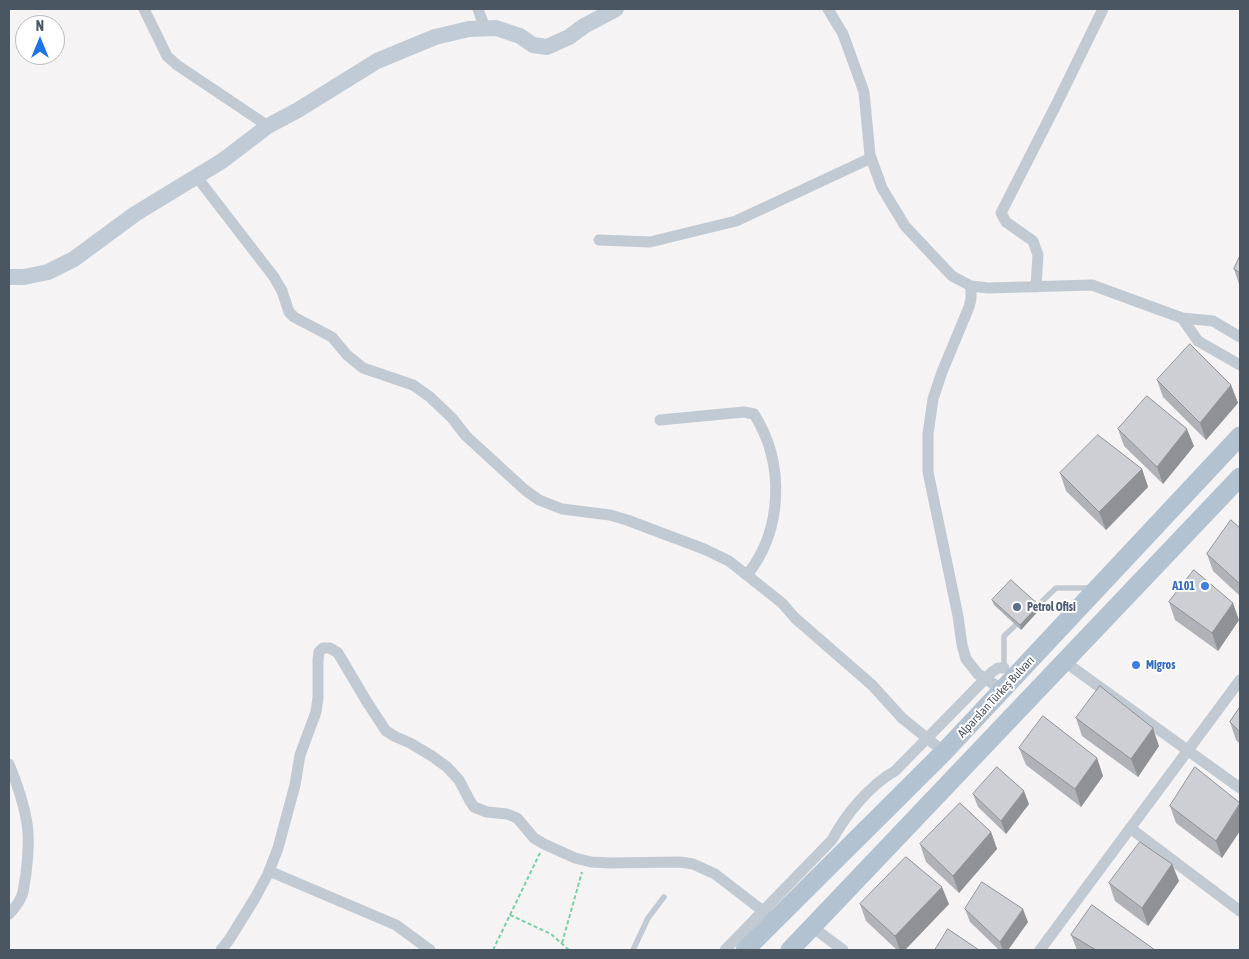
<!DOCTYPE html>
<meta charset="utf-8">
<style>
body{margin:0}
#map{position:relative;width:1249px;height:959px;overflow:hidden;background:#f5f3f3;font-family:"Asap Condensed",sans-serif}
canvas{display:block}
.frame{position:absolute;inset:0;border:10px solid #4a5661;pointer-events:none}
.north{position:absolute;left:15px;top:15px;width:50px;height:50px;box-sizing:border-box;background:#fff;border:1px solid #b7bbc0;border-radius:50%;rotate:0deg;font-size:14px;font-weight:700;line-height:20px;text-align:center;color:#4a5661}
.north::after{content:'';display:block;margin:auto;width:18px;height:22px;background:#1a73e8;clip-path:polygon(50% 0,100% 100%,50% 72%,0 100%)}
</style>
<div id="map">
<canvas width="1249" height="959"></canvas>
<div class="frame"></div>
<div class="north">N</div>
</div>
<script>
const ctx = document.querySelector('canvas').getContext('2d');
ctx.lineJoin = 'round';
function trace(path, color, width, dash) {
  ctx.strokeStyle = color;
  ctx.lineWidth = width;
  ctx.lineCap = dash ? 'butt' : 'round';
  ctx.setLineDash(dash || []);
  ctx.stroke(path);
}
function paint(path, color) {
  ctx.fillStyle = color;
  ctx.fill(path, 'evenodd');
}
function drawText(font, color, halo, rows, align = 'center') {
  ctx.font = font + ' "Asap Condensed",sans-serif';
  ctx.lineWidth = 4;
  ctx.setLineDash([]);
  ctx.textBaseline = 'middle';
  ctx.strokeStyle = halo;
  ctx.fillStyle = color;
  for (const [text, x, y, turn = 0] of rows) {
    ctx.save();
    ctx.translate(x, y);
    ctx.rotate((+turn || 0) * Math.PI / 180);
    ctx.textAlign = isNaN(turn) ? turn : align;
    if (halo) ctx.strokeText(text, 0, 0);
    ctx.fillText(text, 0, 0);
    ctx.restore();
  }
}
trace(new Path2D(`
 M 510,915 L 551,934 L 569,950
 M 562,943 L 582,872
 M 493,950 L 540,853`), '#7ad0a6', 2, [4, 2.5]);
trace(new Path2D(`
 M 1033,610 L 1056,588 L 1092,588
 M 1004,670 L 1004,636 L 1020,621
 M 633,950 L 648,918 L 664,897`), '#c1cad2', 5.5);
trace(new Path2D(`
 M 144,9 L 167,56 L 177,65 L 268,126
 M 478,9 L 485,28
 M 828,9 L 843,34 L 864,92 L 870,155 L 882,188 L 905,226 L 952,276 L 971,286 L 988,288 L 1092,285 L 1182,318
 M 196,176 L 274,277 L 282,291 L 289,312 L 294,317 L 332,337 L 347,355 L 363,368 L 413,385 L 430,397 L 452,418 L 466,436 L 525,490 L 539,500 L 562,509 L 610,515 L 627,520 L 704,549 L 729,561 L 782,603 L 795,618 L 872,685 L 902,718 L 944,752
 M 599,240 L 650,242 L 736,221 L 871,158
 M 971,286 L 971,299 L 969,307 L 942,372 L 933,399 L 928,434 L 928,472 L 958,616 L 962,645 L 966,659 L 978,674 L 1003,690
 M 1036,287 L 1038,255 L 1033,241 L 1006,222 L 1001,213 L 1057,103 L 1103,9
 M 1240,337 L 1213,321 L 1182,318 L 1198,341 L 1240,365
 M 660,420 L 744,412 L 754,414 C 785,463 783,530 747,575
 M 1065,662 L 1240,788
 M 9,764 C 16,781 24,804 27,823 C 30,842 27,872 23,892 C 21,900 15,908 9,914
 M 1130,828 L 1240,911
 M 269,871 L 396,925 L 430,950
 M 811,926 L 843,950
 M 221,950 L 229,940 L 255,898 L 268,874 L 278,848 L 295,785 L 300,755 L 316,712 L 318,697 L 318,660 L 319,652 L 323,648 L 330,648 L 338,653 L 367,702 L 386,731 L 396,737 L 410,743 L 432,756 L 447,767 L 459,780 L 470,801 L 474,807 L 487,812 L 507,814 L 517,818 L 534,838 L 544,844 L 575,858 L 591,862 L 609,863 L 680,862 L 693,864 L 715,874 L 763,911 L 774,921
 M 725,950 L 832,840 C 846,814 870,785 895,771 L 992,672 L 998,668 L 1004,668
 M 1040,950 L 1240,680`), '#c1cad2', 11);
trace(new Path2D(`
 M 9,277 L 24,277 L 48,272 L 74,259 L 135,214 L 222,161 L 268,126 L 298,110 L 377,61 L 435,37 L 469,29 L 496,28 L 520,36 L 533,45 L 547,47 L 569,37 L 584,26 L 616,9`), '#c1cbd6', 16);
trace(new Path2D(`
 M 745,950 L 944,752 L 1240,436
 M 790,950 L 1240,477`), '#b3c2d1', 19);
paint(new Path2D(`
 M 1240,256 L 1240,287 L 1234,269 Z
 M 1157,380 L 1231,385 L 1238,403 L 1206,440 L 1163,397 Z
 M 1118,429 L 1194,446 L 1163,484 L 1124,446 Z
 M 1142,469 L 1148,487 L 1106,530 L 1066,491 L 1060,473 Z
 M 1240,528 L 1240,596 L 1213,571 L 1207,554 Z
 M 992,600 L 1040,609 L 1021,630 L 994,605 Z
 M 1169,602 L 1239,620 L 1218,651 L 1175,620 Z
 M 1240,707 L 1240,744 L 1236,740 L 1230,722 Z
 M 1076,718 L 1159,746 L 1138,777 L 1082,736 Z
 M 1019,748 L 1097,758 L 1103,776 L 1081,807 L 1026,765 Z
 M 973,794 L 1029,804 L 1006,834 L 978,807 Z
 M 1240,803 L 1222,858 L 1176,823 L 1170,806 Z
 M 991,832 L 997,849 L 959,893 L 926,862 L 920,844 Z
 M 1172,864 L 1179,881 L 1148,926 L 1115,901 L 1109,883 Z
 M 860,904 L 949,904 L 905,950 L 897,950 L 866,921 Z
 M 965,909 L 1028,922 L 1008,950 L 999,950 L 970,922 Z
 M 1071,935 L 1155,950 L 1077,950 Z`), '#b0b2b7');
paint(new Path2D(`
 M 1231,385 L 1238,403 L 1206,440 L 1200,423 Z
 M 1187,429 L 1194,446 L 1163,484 L 1157,467 Z
 M 1142,469 L 1148,487 L 1106,530 L 1099,512 Z
 M 1233,603 L 1239,620 L 1218,651 L 1212,633 Z
 M 1039,605 L 1040,609 L 1021,630 L 1020,625 Z
 M 1153,728 L 1159,746 L 1138,777 L 1131,759 Z
 M 1097,758 L 1103,776 L 1081,807 L 1075,789 Z
 M 1024,791 L 1029,804 L 1006,834 L 1001,821 Z
 M 1240,804 L 1240,831 L 1222,858 L 1216,841 Z
 M 991,832 L 997,849 L 959,893 L 953,876 Z
 M 1172,864 L 1179,881 L 1148,926 L 1142,908 Z
 M 942,887 L 949,904 L 905,950 L 900,950 L 895,936 Z
 M 1023,909 L 1028,922 L 1008,950 L 1003,950 L 1000,942 Z`), '#909195');
const building = new Path2D(`
 M 1240,256 L 1240,273 L 1234,269 Z
 M 1190,344 L 1231,385 L 1200,423 L 1157,380 Z
 M 1147,396 L 1187,429 L 1157,467 L 1118,429 Z
 M 1098,435 L 1142,469 L 1099,512 L 1060,473 Z
 M 1231,520 L 1240,528 L 1240,584 L 1207,554 Z
 M 1194,570 L 1233,603 L 1212,633 L 1169,602 Z
 M 1011,580 L 1039,605 L 1020,625 L 992,600 Z
 M 1100,686 L 1153,728 L 1131,759 L 1076,718 Z
 M 1240,707 L 1240,732 L 1230,722 Z
 M 1043,716 L 1097,758 L 1075,789 L 1019,748 Z
 M 997,767 L 1024,791 L 1001,821 L 973,794 Z
 M 1195,767 L 1240,803 L 1216,841 L 1170,806 Z
 M 960,803 L 991,832 L 953,876 L 920,844 Z
 M 1140,842 L 1172,864 L 1142,908 L 1109,883 Z
 M 906,857 L 942,887 L 895,936 L 860,904 Z
 M 982,882 L 1023,909 L 1000,942 L 965,909 Z
 M 1092,905 L 1155,950 L 1096,950 L 1071,935 Z
 M 948,929 L 979,950 L 935,950 Z`);
paint(building, '#cdcfd5');
trace(building, '#909195', 1);
for (const [x, y, r, color] of [
 [1205,586,5,"#3f7fe0"],
 [1017,607,5,"#5c6f8a"],
 [1136,665,5,"#3f7fe0"]
]) {
  const dot = new Path2D();
  dot.arc(x, y, r, 0, 2 * Math.PI);
  ctx.fillStyle = color;
  ctx.fill(dot);
  trace(dot, '#fff', 2);
}
drawText('bold 12px', '#366cbe', '#fff', [
 ["A101",1195,586],
 ["Migros",1146,665,"left"]
], 'right');
drawText('bold 12px', '#4e5e75', '#fff', [
 ["Petrol Ofisi",1027,607]
], 'left');
drawText('12px', '#4a5661', '#fff', [
 ["Alparslan Türkeş Bulvarı",996,697,-47]
]);
</script>
